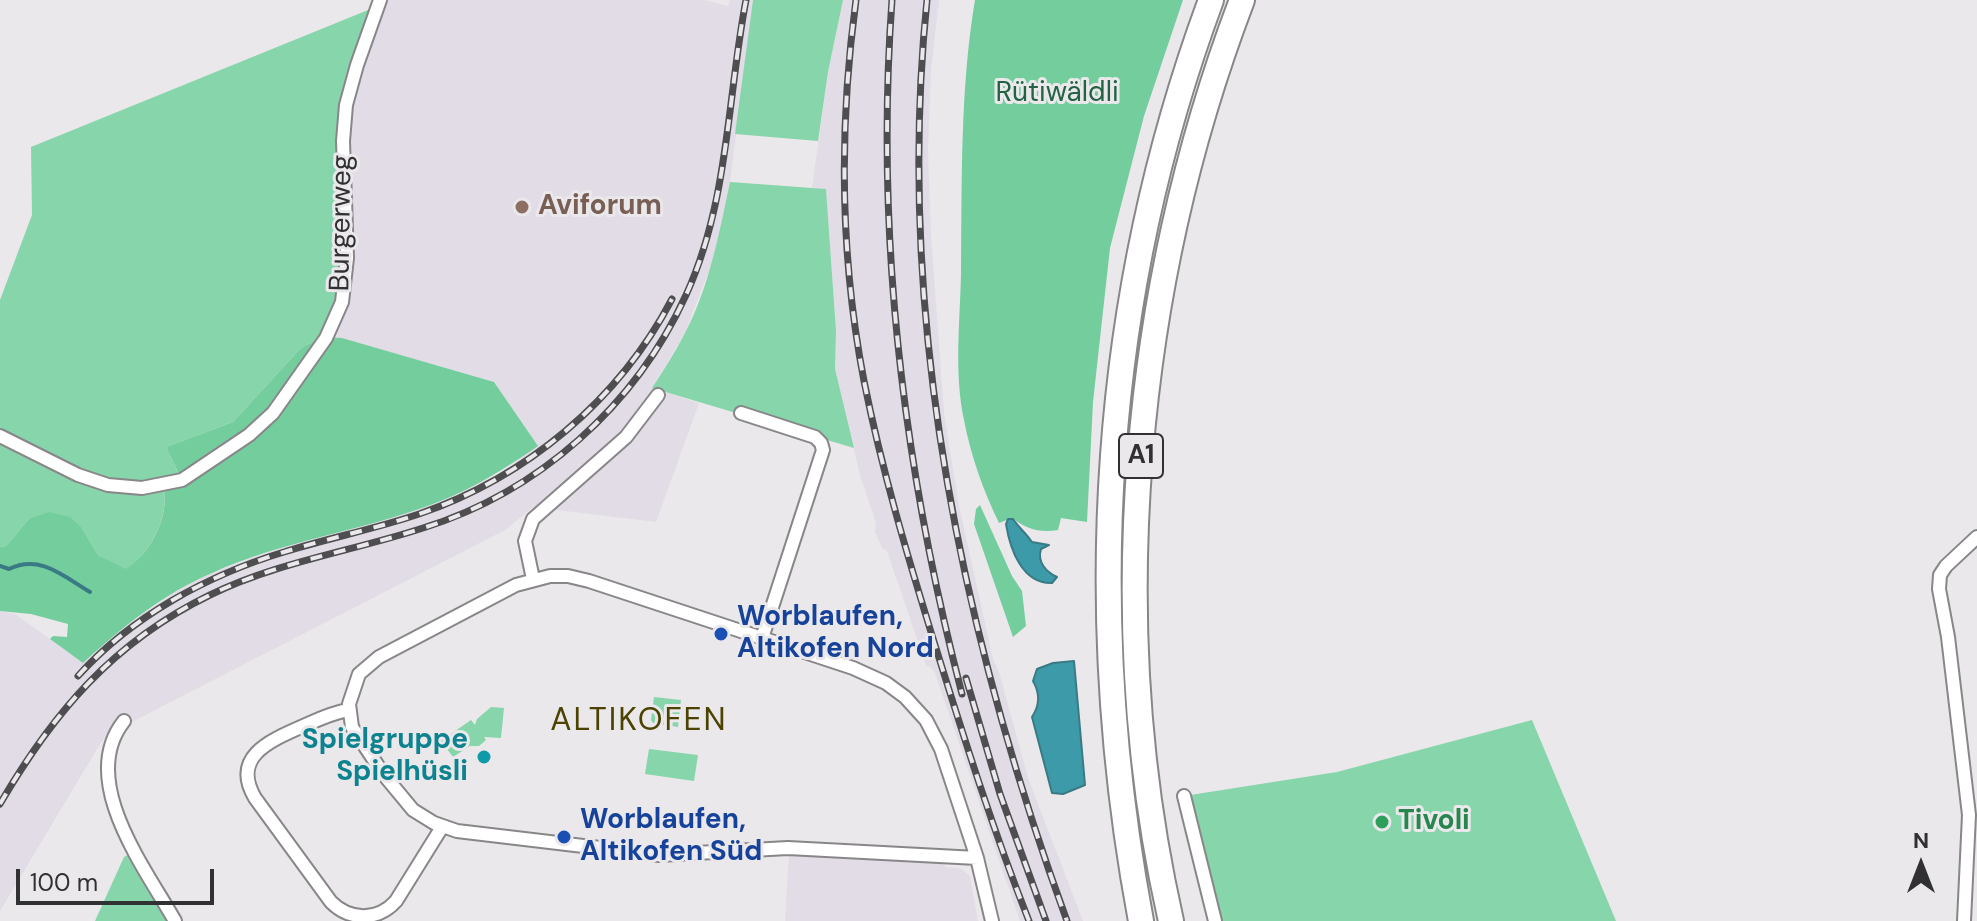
<!DOCTYPE html>
<meta charset="utf-8">
<style>
body{margin:0}
#map{position:relative;width:1977px;height:921px;overflow:hidden;background:#eae8eb;font-family:"DM Sans",sans-serif}
canvas{display:block}
.north{position:absolute;left:1881px;top:825px;width:80px;height:80px;-webkit-text-stroke:6px #eae8eb;paint-order:stroke;rotate:0deg;font-size:22px;font-weight:700;line-height:32px;text-align:center;color:#313032}
.north::after{content:'';display:block;margin:auto;width:28px;height:36px;background:#313032;clip-path:polygon(50% 0,100% 100%,50% 72%,0 100%)}
.scale{position:absolute;left:16px;top:869px;width:198px;height:36px;box-sizing:border-box;border:4px solid #313032;border-top:0;padding-left:10px;font-size:24px;line-height:28px;white-space:nowrap;color:#313032;-webkit-text-stroke:6px #eae8eb;paint-order:stroke}
</style>
<div id="map">
<canvas width="1977" height="921"></canvas>
<div class="north">N</div>
<div class="scale">100 m</div>
</div>
<script>
const ctx = document.querySelector('canvas').getContext('2d');
ctx.lineJoin = 'round';
function paint(path, color) {
  ctx.fillStyle = color;
  ctx.fill(path, 'evenodd');
}
function trace(path, color, width, dash) {
  ctx.strokeStyle = color;
  ctx.lineWidth = width;
  ctx.lineCap = dash ? 'butt' : 'round';
  ctx.setLineDash(dash || []);
  ctx.stroke(path);
}
function drawText(font, color, halo, rows, align = 'center') {
  ctx.font = font + ' "DM Sans",sans-serif';
  ctx.lineWidth = 6;
  ctx.setLineDash([]);
  ctx.textBaseline = 'middle';
  ctx.strokeStyle = halo;
  ctx.fillStyle = color;
  for (const [text, x, y, turn = 0] of rows) {
    ctx.save();
    ctx.translate(x, y);
    ctx.rotate((+turn || 0) * Math.PI / 180);
    ctx.textAlign = isNaN(turn) ? turn : align;
    if (halo) ctx.strokeText(text, 0, 0);
    ctx.fillText(text, 0, 0);
    ctx.restore();
  }
}
paint(new Path2D(`
 M 380,0 L 705,0 L 728,6 L 730,0 L 753,0 L 730,182 L 714,258 L 685,333 L 652,388 L 699,403 L 656,522 L 533,507 L 505,530 L 128,724 L 120,718 L 100,744 L 0,911 L 0,611 L 15,614 L 83,663 L 123,627 L 178,590 L 211,573 L 279,548 L 436,503 L 498,474 L 538,446 L 494,382 L 342,338 L 326,338 L 343,126 Z
 M 843,0 L 939,0 L 931,70 L 928,150 L 931,236 L 944,413 L 959,506 L 993,659 L 999,672 L 1028,778 L 1083,921 L 1020,921 L 934,670 L 926,665 L 887,551 L 882,548 L 875,532 L 876,523 L 860,475 L 835,369 L 836,331 L 826,190 L 812,188 L 828,72 Z
 M 789,854 L 945,863 L 945,867 L 960,868 L 970,876 L 978,921 L 785,921 Z`), '#e1dce5');
paint(new Path2D(`
 M 753,0 L 843,0 L 828,72 L 818,141 L 735,134 Z
 M 373,8 L 346,87 L 344,258 L 339,300 L 322,337 L 301,348 L 233,422 L 166,447 L 182,480 L 108,485 L 0,436 L 0,300 L 32,215 L 31,147 Z
 M 730,182 L 826,189 L 836,331 L 835,369 L 854,448 L 652,388 C 663,371 674,354 684,335 C 709,288 719,234 730,182 Z
 M 0,440 L 142,493 L 164,489 C 169,519 149,554 126,570 L 98,555 L 82,528 L 29,519 L 6,546 L 0,547 Z
 M 654,697 L 681,700 L 678,727 L 653,723 L 651,720 Z
 M 491,707 L 504,708 L 501,738 L 484,737 L 486,740 L 479,746 L 470,746 L 453,757 L 441,741 L 471,720 L 475,725 L 477,719 Z
 M 1532,720 L 1616,921 L 1215,921 L 1184,796 L 1337,772 Z
 M 649,749 L 698,755 L 694,781 L 645,774 Z
 M 135,851 L 175,921 L 95,921 L 124,857 Z`), '#87d5aa');
paint(new Path2D(`
 M 975,0 L 1183,0 L 1144,116 L 1110,248 L 1093,402 L 1087,522 L 1061,518 L 1058,530 C 1039,533 1027,529 1012,518 L 999,523 C 983,490 971,456 964,420 C 954,373 960,321 961,274 C 962,183 960,89 975,0 Z
 M 322,337 L 342,338 L 494,382 L 538,446 C 506,468 474,488 438,502 C 364,531 284,540 212,573 C 163,594 122,627 83,663 L 50,639 L 53,636 L 67,637 L 68,624 L 31,614 L 0,611 L 0,547 L 6,546 L 29,519 L 49,512 L 70,517 L 82,528 L 98,555 L 126,569 C 150,554 169,518 164,489 L 182,480 L 166,447 L 233,422 L 301,348 Z
 M 980,505 L 1012,576 L 1022,591 L 1026,626 L 1013,637 L 974,524 L 976,509 Z`), '#73cd9d');
const water = new Path2D(`
 M 1008,519 L 1013,519 C 1020,529 1025,532 1032,542 L 1049,545 L 1041,549 C 1037,562 1046,572 1057,577 L 1052,583 C 1022,584 1010,549 1006,524 Z
 M 1074,661 L 1085,785 L 1063,794 L 1052,793 L 1032,717 C 1040,705 1040,693 1033,681 L 1037,669 L 1053,663 Z`);
paint(water, '#3d9aa9');
trace(water, '#397a85', 2);
trace(new Path2D(`
 M 0,566 L 9,569 C 40,554 63,576 90,592`), '#397a85', 4);
const minor = new Path2D(`
 M 741,413 L 815,437 L 821,443 L 823,450 L 762,638
 M 0,436 L 78,475 L 108,485 L 142,488 L 182,480 L 249,435 L 273,413 L 326,338 L 342,302 L 347,258 L 343,141 L 346,105 L 357,65 L 380,0
 M 533,579 L 525,541 L 533,519 L 626,437 L 658,395
 M 348,710 C 331,713 317,720 301,727 C 269,741 231,757 255,798 L 331,902 C 350,921 378,921 396,901 L 442,827
 M 124,721 C 77,780 145,868 175,921
 M 1184,796 L 1215,921
 M 977,858 L 788,848 L 659,855 L 457,831 L 434,823 L 413,810 L 384,775 L 352,727 L 349,704 L 359,674 L 379,657 L 516,585 L 550,576 L 568,576 L 589,581 L 853,668 L 886,683 L 905,697 L 926,720 L 941,749 L 977,858 L 992,921
 M 1964,921 L 1969,815 L 1948,637 L 1939,589 L 1940,575 L 1946,566 L 1977,537`);
const motorway = new Path2D(`
 M 1141,921 C 1083,611 1101,297 1211,0
 M 1171,921 C 1103,621 1133,286 1242,0`);
trace(minor, '#888689', 16);
trace(motorway, '#888689', 28);
trace(minor, '#fff', 12);
trace(motorway, '#fff', 24);
const rail = new Path2D(`
 M 856,0 C 839,126 840,256 864,381 C 882,471 908,558 935,645 C 964,738 993,830 1029,921
 M 892,0 C 875,234 903,467 962,694
 M 927,0 C 895,313 960,628 1067,921
 M 78,676 C 132,616 208,575 284,552 C 329,538 375,529 419,514 C 527,477 619,400 672,299
 M 966,678 L 1000,794 L 1046,921
 M 0,804 C 53,713 113,642 210,595 C 277,562 353,551 423,528 C 539,492 636,405 686,295 C 729,201 727,99 746,0`);
trace(rail, '#4e4d4f', 7);
trace(rail, '#eae8eb', 4, [12]);
for (const [x, y, r, color] of [
 [522,207,8,"#8d6e63"],
 [721,634,8,"#1a4fb4"],
 [484,757,8,"#0f9aa8"],
 [1382,822,8,"#2e9e5b"],
 [564,837,8,"#1a4fb4"]
]) {
  const dot = new Path2D();
  dot.arc(x, y, r, 0, 2 * Math.PI);
  ctx.fillStyle = color;
  ctx.fill(dot);
  trace(dot, '#eae8eb', 3);
}
for (const [x, y, w] of [
 [1141,456,44]
]) {
  const box = new Path2D();
  box.roundRect(x - w / 2, y - 22, w, 44, 6);
  ctx.fillStyle = '#eae8eb';
  ctx.fill(box);
  trace(box, '#313032', 2);
}
drawText('bold 26px', '#313032', null, [
 ["A1",1141,456]
]);
drawText('28px', '#216343', '#eae8eb', [
 ["Rütiwäldli",1057,94]
]);
drawText('bold 28px', '#785e54', '#eae8eb', [
 ["Aviforum",538,207]
], 'left');
drawText('28px', '#313032', '#eae8eb', [
 ["Burgerweg",342,223,-89]
]);
drawText('bold 28px', '#164399', '#eae8eb', [
 ["Worblaufen,",737,618],
 ["Altikofen Nord",737,650],
 ["Worblaufen,",580,821],
 ["Altikofen Süd",580,853]
], 'left');
drawText('bold 28px', '#0d838f', '#eae8eb', [
 ["Spielgruppe",468,741],
 ["Spielhüsli",468,773]
], 'right');
drawText('bold 28px', '#27864d', '#eae8eb', [
 ["Tivoli",1398,822]
], 'left');
ctx.letterSpacing = '2px';
drawText('32px', '#4c4300', '#eae8eb', [
 ["ALTIKOFEN",639,722]
]);
ctx.letterSpacing = '0px';
</script>
